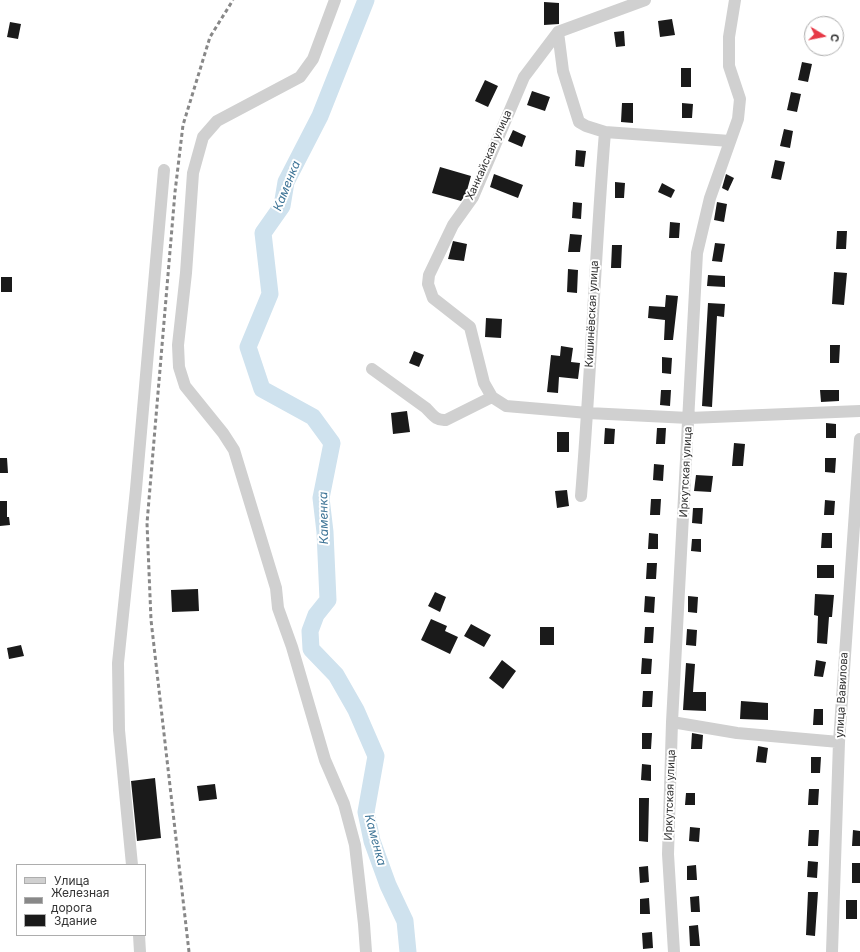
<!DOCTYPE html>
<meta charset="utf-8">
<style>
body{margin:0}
#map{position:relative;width:860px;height:952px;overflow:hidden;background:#fff;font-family:Inter,sans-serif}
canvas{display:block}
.legend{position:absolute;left:16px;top:864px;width:130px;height:72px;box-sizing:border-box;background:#fff;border:1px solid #adadad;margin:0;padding:5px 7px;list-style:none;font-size:12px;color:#333}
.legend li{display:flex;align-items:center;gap:8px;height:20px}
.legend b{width:20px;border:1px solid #adadad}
.north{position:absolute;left:804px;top:16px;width:40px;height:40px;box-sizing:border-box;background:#fff;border:1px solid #adadad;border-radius:50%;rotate:100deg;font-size:11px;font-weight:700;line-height:16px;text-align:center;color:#333}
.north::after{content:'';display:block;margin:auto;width:14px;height:18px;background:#e63946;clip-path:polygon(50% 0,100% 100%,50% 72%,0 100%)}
</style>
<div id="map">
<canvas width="860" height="952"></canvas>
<ul class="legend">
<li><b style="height:5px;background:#d0d0d0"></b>Улица</li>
<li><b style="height:5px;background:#888"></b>Железная дорога</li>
<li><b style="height:11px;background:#1a1a1a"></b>Здание</li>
</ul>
<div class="north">С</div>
</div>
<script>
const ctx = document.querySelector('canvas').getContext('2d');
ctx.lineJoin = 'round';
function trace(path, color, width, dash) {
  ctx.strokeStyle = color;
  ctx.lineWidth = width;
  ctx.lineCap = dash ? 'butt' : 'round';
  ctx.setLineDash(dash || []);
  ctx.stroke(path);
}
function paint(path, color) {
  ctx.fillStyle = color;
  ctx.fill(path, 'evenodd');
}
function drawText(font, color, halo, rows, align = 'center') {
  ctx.font = font + ' Inter,sans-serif';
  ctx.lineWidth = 4;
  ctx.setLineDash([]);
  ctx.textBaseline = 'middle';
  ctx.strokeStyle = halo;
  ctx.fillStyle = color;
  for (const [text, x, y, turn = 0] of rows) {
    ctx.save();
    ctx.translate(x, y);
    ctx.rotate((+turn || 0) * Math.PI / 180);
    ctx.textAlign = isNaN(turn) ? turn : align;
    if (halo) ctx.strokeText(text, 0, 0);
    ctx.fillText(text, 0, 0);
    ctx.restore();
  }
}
trace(new Path2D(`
 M 366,0 L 320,116 L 286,182 L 282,206 L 263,233 L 270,294 L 248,347 L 262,389 L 313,417 L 332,443 L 321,498 L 325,532 L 328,600 L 316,615 L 310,631 L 311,649 L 336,675 L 356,710 L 376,756 L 366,812 L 372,841 L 388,885 L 405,921 L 408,952`), '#cfe2ee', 17);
paint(new Path2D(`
 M 544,2 L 559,3 L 559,24 L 544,25 Z
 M 672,19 L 675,35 L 660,37 L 658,21 Z
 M 10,22 L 21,24 L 18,39 L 7,37 Z
 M 624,31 L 625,46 L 616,47 L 614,32 Z
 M 802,62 L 812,64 L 808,82 L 798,80 Z
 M 681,68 L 691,68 L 691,87 L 681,87 Z
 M 485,80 L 498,86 L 488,107 L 475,101 Z
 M 532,91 L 550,97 L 545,111 L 527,105 Z
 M 791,92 L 801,94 L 797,112 L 787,110 Z
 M 622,103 L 633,103 L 633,123 L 621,122 Z
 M 682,103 L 693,104 L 692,118 L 682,118 Z
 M 784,129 L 793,131 L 790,148 L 780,146 Z
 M 513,130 L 526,136 L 522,147 L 508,141 Z
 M 576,150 L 586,151 L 584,167 L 575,166 Z
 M 775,160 L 785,162 L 781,180 L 771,178 Z
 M 440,167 L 471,176 L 466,194 L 461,201 L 432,193 Z
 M 494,174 L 523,185 L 518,198 L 490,187 Z
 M 726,174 L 734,178 L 728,191 L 722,188 Z
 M 615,182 L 625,183 L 624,198 L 615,198 Z
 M 662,183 L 675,190 L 671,198 L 658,192 Z
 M 573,202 L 582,203 L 581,219 L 572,218 Z
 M 717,202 L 727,204 L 724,222 L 714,220 Z
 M 670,222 L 680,223 L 679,238 L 669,238 Z
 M 837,231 L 847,231 L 846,249 L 836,249 Z
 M 570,234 L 582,235 L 580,252 L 568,252 Z
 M 453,241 L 467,244 L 464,261 L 448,259 Z
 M 715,243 L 725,244 L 722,262 L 712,261 Z
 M 612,245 L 622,245 L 621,268 L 611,268 Z
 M 568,269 L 578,270 L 577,293 L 567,292 Z
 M 834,272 L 847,273 L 844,305 L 832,304 Z
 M 708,275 L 725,276 L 725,287 L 707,286 Z
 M 1,277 L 12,277 L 12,292 L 1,292 Z
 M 666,295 L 678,296 L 673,340 L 664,340 L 665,320 L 648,318 L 649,306 L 665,307 Z
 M 708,303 L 725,304 L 724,317 L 717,316 L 712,407 L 702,406 Z
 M 486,318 L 502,319 L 501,338 L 485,337 Z
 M 830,345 L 840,345 L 839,363 L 830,363 Z
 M 561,346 L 573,348 L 571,362 L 580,363 L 578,379 L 559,377 L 558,393 L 547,392 L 551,355 L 560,356 Z
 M 414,351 L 424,355 L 419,367 L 409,363 Z
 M 662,357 L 672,358 L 671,374 L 662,373 Z
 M 661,390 L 671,390 L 670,406 L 660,405 Z
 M 820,390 L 839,390 L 839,401 L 821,402 Z
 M 407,411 L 410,432 L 393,434 L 391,413 Z
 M 826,423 L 836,424 L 836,438 L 826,438 Z
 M 605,428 L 615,429 L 614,444 L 604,444 Z
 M 657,428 L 666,428 L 665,444 L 656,444 Z
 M 557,432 L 569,432 L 569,452 L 557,452 Z
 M 734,443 L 745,444 L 743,466 L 732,466 Z
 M 0,458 L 7,458 L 8,473 L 0,473 Z
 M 825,458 L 836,458 L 835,473 L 825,472 Z
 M 654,464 L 664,465 L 663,481 L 653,480 Z
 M 696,475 L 713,476 L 711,492 L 694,491 Z
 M 567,490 L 569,506 L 557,508 L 555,491 Z
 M 651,499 L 661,499 L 660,515 L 650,515 Z
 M 825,500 L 835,501 L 834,515 L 824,515 Z
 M 0,501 L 7,501 L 7,517 L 9,517 L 10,525 L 0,526 Z
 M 693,508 L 703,508 L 702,524 L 692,523 Z
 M 649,533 L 658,534 L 658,549 L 648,549 Z
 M 822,533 L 832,533 L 832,548 L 821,548 Z
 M 692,539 L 701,539 L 701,552 L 691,551 Z
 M 647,563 L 657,563 L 656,579 L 646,579 Z
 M 817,565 L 834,565 L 834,578 L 817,578 Z
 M 198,589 L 199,611 L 172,612 L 171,590 Z
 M 435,592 L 446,597 L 440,612 L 428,606 Z
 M 815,594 L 834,595 L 832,617 L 829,617 L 827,644 L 817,643 L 818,616 L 814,615 Z
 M 645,596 L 655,597 L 654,613 L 644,612 Z
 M 688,596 L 698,597 L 697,613 L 688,612 Z
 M 431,619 L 447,626 L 445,631 L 458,637 L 450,654 L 421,640 Z
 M 471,624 L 491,635 L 484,647 L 464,636 Z
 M 540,627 L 554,627 L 554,645 L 540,645 Z
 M 645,627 L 654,627 L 653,643 L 644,643 Z
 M 687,629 L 697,630 L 696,646 L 686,645 Z
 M 21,645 L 24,656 L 9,659 L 7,648 Z
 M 642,658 L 652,659 L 651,674 L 641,674 Z
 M 502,660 L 516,671 L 503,689 L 489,678 Z
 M 816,660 L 826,662 L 823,677 L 814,676 Z
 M 686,663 L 695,664 L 693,692 L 706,692 L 706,711 L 683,710 Z
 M 643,691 L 653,691 L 652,707 L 642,707 Z
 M 741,701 L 768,703 L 768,720 L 740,719 Z
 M 814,709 L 823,709 L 823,725 L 813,725 Z
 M 642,733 L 652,733 L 651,749 L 642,749 Z
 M 692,733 L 703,735 L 702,749 L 691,749 Z
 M 758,746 L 768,748 L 766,763 L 756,762 Z
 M 811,757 L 821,757 L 820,773 L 811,773 Z
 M 642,764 L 651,765 L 651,781 L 641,780 Z
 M 155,778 L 161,838 L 137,841 L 131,781 Z
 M 215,784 L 217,799 L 199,801 L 197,786 Z
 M 809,789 L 819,789 L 818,805 L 808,805 Z
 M 686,793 L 695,793 L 695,805 L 685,805 Z
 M 639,798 L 649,798 L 648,842 L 639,841 Z
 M 690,827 L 700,828 L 699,842 L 689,841 Z
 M 809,830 L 819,830 L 818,846 L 808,846 Z
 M 853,830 L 860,831 L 860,846 L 852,846 Z
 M 808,861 L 818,862 L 817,878 L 807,877 Z
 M 852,863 L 860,863 L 860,883 L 852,883 Z
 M 696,865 L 697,880 L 687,880 L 687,866 Z
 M 648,866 L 649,882 L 640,883 L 639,867 Z
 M 808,892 L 818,892 L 815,936 L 806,935 Z
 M 699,896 L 700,912 L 691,912 L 690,897 Z
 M 649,898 L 650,914 L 640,914 L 640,899 Z
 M 846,900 L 857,900 L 857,919 L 846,919 Z
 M 698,925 L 700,946 L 690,946 L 689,926 Z
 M 652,932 L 653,948 L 643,949 L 642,933 Z`), '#1a1a1a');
trace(new Path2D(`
 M 335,0 L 313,59 L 300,77 L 217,121 L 203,137 L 193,173 L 186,273 L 178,345 L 179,367 L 185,386 L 223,433 L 234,450 L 276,588 L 278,608 L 292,647 L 325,760 L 344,804 L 355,845 L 364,924 L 366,952
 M 645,0 L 558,32 L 524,77 L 473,197 L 453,225 L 429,275 L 428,284 L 433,298 L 470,327 L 484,383 L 492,397 L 506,406 L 588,413 L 689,418 L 860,411
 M 558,32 L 563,71 L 579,122 L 586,126 L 605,132 L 730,141
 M 372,369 L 426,408 C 433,415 436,421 446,420 L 492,397
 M 581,496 C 591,375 595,254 605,132
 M 672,722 L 737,733 L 839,742
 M 132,865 L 119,730 L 118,663 L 136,489 L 164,170
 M 139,935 L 140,952
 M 674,952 L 668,854 L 672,722 L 697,253 L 710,198 L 738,119 L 740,99 L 729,66 L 729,37 L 735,0
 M 832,952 L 839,742 L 860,439`), '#d0d0d0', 12);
trace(new Path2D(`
 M 189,952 L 151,620 L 147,523 L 175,192 L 183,125 L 210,37 L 233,0`), '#888', 3, [4, 3]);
drawText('11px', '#333', '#fff', [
 ["Ханкайская улица",489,155,-66],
 ["Кишинёвская улица",592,314,-87],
 ["Иркутская улица",686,472,-87],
 ["улица Вавилова",842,695,-87],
 ["Иркутская улица",670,795,-88]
]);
drawText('italic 12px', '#3f7597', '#fff', [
 ["Каменка",287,186,-68],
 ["Каменка",324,518,-91],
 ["Каменка",375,840,75]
]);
</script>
